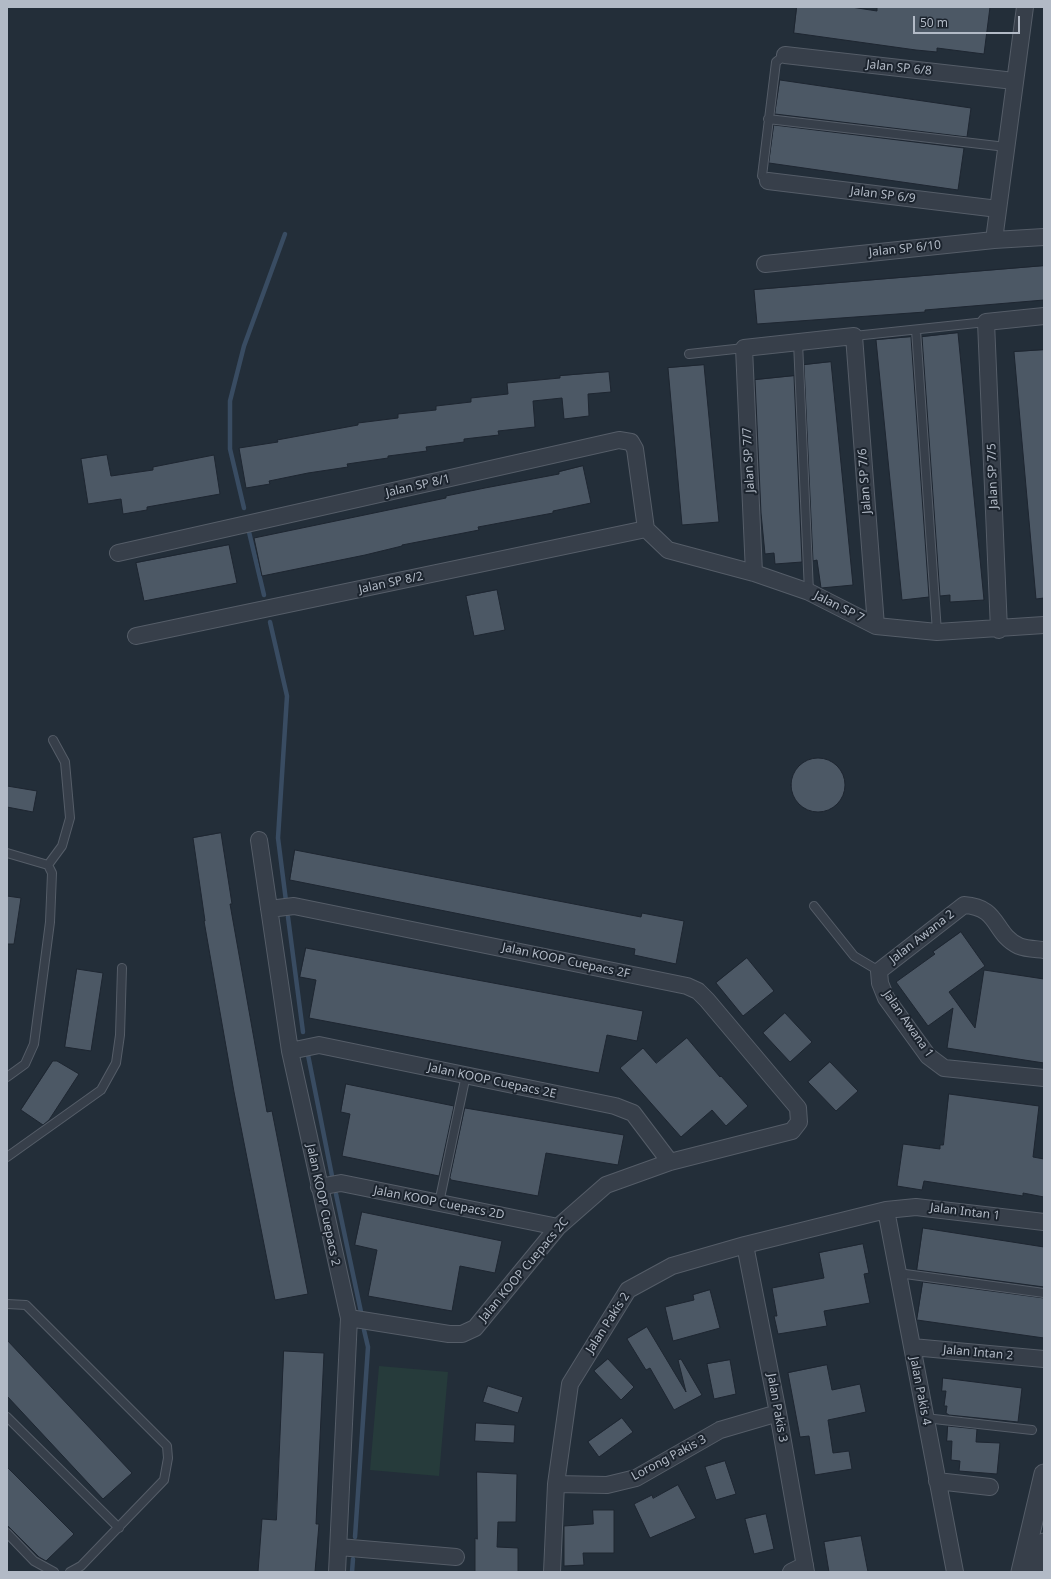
<!DOCTYPE html>
<style>
body{margin:0}
#map{position:relative;width:1051px;height:1579px;overflow:hidden;background:#232e39;font-family:"Noto Sans",sans-serif}
canvas{display:block}
.frame{position:absolute;inset:0;border:8px solid #b2bac6;pointer-events:none}
.scale{position:absolute;left:913px;top:16px;width:107px;height:18px;box-sizing:border-box;border:2px solid #b2bac6;border-top:0;padding-left:5px;font-size:12px;line-height:14px;white-space:nowrap;color:#b2bac6;-webkit-text-stroke:3px #1c242e;paint-order:stroke}
</style>
<div id="map">
<canvas width="1051" height="1579"></canvas>
<div class="frame"></div>
<div class="scale">50 m</div>
</div>
<script>
const ctx = document.querySelector('canvas').getContext('2d');
ctx.lineJoin = 'round';
function paint(path, color) {
  ctx.fillStyle = color;
  ctx.fill(path, 'evenodd');
}
function trace(path, color, width, dash) {
  ctx.strokeStyle = color;
  ctx.lineWidth = width;
  ctx.lineCap = dash ? 'butt' : 'round';
  ctx.setLineDash(dash || []);
  ctx.stroke(path);
}
function drawText(font, color, halo, rows, align = 'center') {
  ctx.font = font + ' "Noto Sans",sans-serif';
  ctx.lineWidth = 4;
  ctx.setLineDash([]);
  ctx.textBaseline = 'middle';
  ctx.strokeStyle = halo;
  ctx.fillStyle = color;
  for (const [text, x, y, turn = 0] of rows) {
    ctx.save();
    ctx.translate(x, y);
    ctx.rotate((+turn || 0) * Math.PI / 180);
    ctx.textAlign = isNaN(turn) ? turn : align;
    if (halo) ctx.strokeText(text, 0, 0);
    ctx.fillText(text, 0, 0);
    ctx.restore();
  }
}
paint(new Path2D(`
 M 379,1366 L 448,1372 L 439,1476 L 370,1470 Z`), '#263b3b');
trace(new Path2D(`
 M 244,508 L 230,449 L 230,401 L 244,346 L 285,234
 M 249,532 L 264,595
 M 270,622 L 287,696 L 278,838 L 286,901
 M 288,917 L 303,1032
 M 308,1055 L 332,1176
 M 336,1194 L 361,1312
 M 355,1537 L 368,1347 L 364,1330
 M 352,1572 L 353,1559`), '#394c62', 4.5);
const building = new Path2D(`
 M 797,7 L 851,7 L 877,11 L 877,7 L 990,7 L 984,54 L 937,48 L 937,52 L 916,50 L 794,33 Z
 M 780,80 L 971,108 L 967,137 L 775,114 Z
 M 774,125 L 964,148 L 958,190 L 769,163 Z
 M 1044,266 L 1044,300 L 925,310 L 925,312 L 757,324 L 754,290 Z
 M 958,333 L 984,600 L 950,602 L 950,595 L 940,596 L 922,337 Z
 M 911,337 L 929,597 L 902,600 L 876,340 Z
 M 1044,350 L 1044,598 L 1036,599 L 1014,352 Z
 M 831,362 L 853,585 L 821,588 L 817,560 L 813,561 L 804,365 Z
 M 704,365 L 719,522 L 682,525 L 668,368 Z
 M 609,372 L 611,392 L 588,394 L 589,416 L 564,419 L 562,398 L 533,401 L 535,427 L 498,431 L 499,435 L 464,439 L 464,442 L 426,447 L 427,451 L 388,456 L 388,458 L 347,464 L 348,467 L 308,473 L 269,481 L 270,484 L 246,488 L 239,448 L 278,442 L 277,440 L 358,425 L 358,423 L 398,418 L 398,414 L 436,410 L 436,406 L 471,402 L 471,398 L 508,394 L 507,383 L 560,378 L 560,376 Z
 M 794,376 L 802,562 L 775,564 L 774,553 L 765,554 L 761,513 L 755,380 Z
 M 107,455 L 111,476 L 153,470 L 153,467 L 214,455 L 220,494 L 147,507 L 147,510 L 123,514 L 121,499 L 88,504 L 81,459 Z
 M 583,466 L 591,503 L 553,511 L 553,513 L 478,527 L 479,530 L 402,545 L 402,546 L 365,555 L 262,576 L 254,538 L 446,498 L 446,496 L 485,488 L 559,474 L 559,472 Z
 M 229,545 L 237,583 L 144,601 L 136,563 Z
 M 497,590 L 505,630 L 474,636 L 466,596 Z
 M791 785a27 27 0 1 1 54 0a27 27 0 1 1-54 0Z
 M 7,786 L 37,791 L 33,812 L 7,807 Z
 M 221,833 L 232,904 L 230,904 L 267,1112 L 272,1111 L 308,1294 L 275,1300 L 234,1092 L 204,921 L 205,921 L 193,838 Z
 M 295,850 L 641,917 L 642,913 L 684,921 L 676,964 L 634,955 L 635,949 L 290,880 Z
 M 7,896 L 21,898 L 14,944 L 7,944 Z
 M 961,932 L 985,966 L 949,992 L 975,1028 L 984,970 L 1044,979 L 1044,1063 L 947,1048 L 953,1008 L 928,1026 L 896,982 L 935,954 L 933,952 Z
 M 306,948 L 643,1011 L 637,1041 L 607,1035 L 599,1073 L 309,1018 L 316,980 L 300,977 Z
 M 747,958 L 774,991 L 743,1016 L 716,983 Z
 M 77,969 L 103,973 L 91,1051 L 65,1047 Z
 M 785,1013 L 812,1042 L 790,1062 L 763,1033 Z
 M 687,1038 L 720,1077 L 721,1076 L 748,1106 L 726,1126 L 712,1110 L 681,1137 L 620,1068 L 643,1048 L 656,1063 Z
 M 53,1061 L 57,1061 L 79,1074 L 49,1120 L 43,1125 L 21,1110 Z
 M 830,1062 L 858,1091 L 836,1111 L 808,1082 Z
 M 346,1084 L 454,1106 L 439,1176 L 342,1156 L 350,1114 L 341,1112 Z
 M 949,1094 L 1039,1106 L 1033,1157 L 1044,1159 L 1044,1197 L 1023,1193 L 1023,1196 L 924,1181 L 922,1190 L 897,1186 L 903,1144 L 940,1149 L 940,1145 L 943,1145 Z
 M 465,1108 L 624,1135 L 618,1165 L 546,1153 L 538,1196 L 451,1180 L 450,1178 Z
 M 362,1212 L 502,1241 L 495,1273 L 460,1266 L 452,1311 L 368,1296 L 377,1250 L 355,1245 Z
 M 923,1228 L 1044,1247 L 1044,1287 L 917,1270 Z
 M 863,1244 L 869,1273 L 864,1274 L 870,1303 L 824,1311 L 827,1326 L 778,1334 L 774,1316 L 777,1316 L 772,1288 L 824,1278 L 819,1253 Z
 M 923,1282 L 1044,1298 L 1044,1338 L 917,1320 Z
 M 710,1290 L 720,1328 L 673,1341 L 665,1307 L 694,1300 L 693,1295 Z
 M 647,1327 L 686,1392 L 678,1360 L 681,1359 L 702,1395 L 674,1410 L 650,1368 L 646,1370 L 627,1339 Z
 M 7,1340 L 132,1473 L 103,1499 L 7,1396 Z
 M 284,1351 L 324,1353 L 316,1524 L 319,1524 L 315,1572 L 258,1572 L 262,1519 L 276,1520 Z
 M 608,1359 L 634,1387 L 621,1400 L 594,1371 Z
 M 730,1360 L 736,1394 L 714,1399 L 707,1364 Z
 M 827,1365 L 832,1390 L 860,1384 L 866,1412 L 828,1420 L 833,1453 L 849,1451 L 852,1469 L 815,1475 L 809,1436 L 800,1437 L 788,1373 Z
 M 943,1378 L 1022,1388 L 1018,1422 L 949,1415 L 946,1413 L 947,1406 L 944,1406 L 946,1391 L 942,1391 Z
 M 488,1386 L 523,1397 L 518,1413 L 483,1402 Z
 M 622,1418 L 633,1432 L 599,1457 L 588,1442 Z
 M 476,1423 L 515,1425 L 514,1443 L 475,1441 Z
 M 948,1426 L 977,1429 L 976,1442 L 1000,1443 L 997,1474 L 959,1471 L 960,1461 L 951,1460 L 952,1441 L 947,1441 Z
 M 725,1461 L 736,1494 L 716,1500 L 705,1467 Z
 M 7,1467 L 74,1534 L 46,1561 L 39,1557 L 7,1525 Z
 M 477,1472 L 517,1474 L 516,1522 L 498,1522 L 497,1547 L 518,1548 L 518,1572 L 475,1572 L 475,1538 L 477,1539 Z
 M 678,1485 L 696,1518 L 650,1538 L 634,1504 L 652,1495 L 653,1498 Z
 M 593,1510 L 614,1510 L 614,1553 L 583,1553 L 584,1565 L 564,1566 L 564,1526 L 593,1524 Z
 M 766,1514 L 774,1549 L 754,1554 L 745,1519 Z
 M 861,1536 L 868,1572 L 829,1572 L 824,1542 Z`);
paint(building, '#4c5865');
trace(building, '#1e2631', 1);
const service = new Path2D(`
 M 768,119 L 1006,147
 M 768,181 L 762,176 L 776,62 L 785,55
 M 916,330 L 937,632
 M 854,336 L 986,322
 M 798,342 L 809,592
 M 689,354 L 744,348
 M 7,853 L 48,865 L 52,873 L 50,922 L 34,1044 L 25,1064 L 7,1077
 M 48,865 L 62,846 L 70,818 L 65,762 L 53,740
 M 814,906 L 854,956 L 879,971
 M 7,1157 L 101,1090 L 116,1063 L 120,1035 L 122,968
 M 439,1203 L 466,1075
 M 898,1273 L 1044,1293
 M 7,1304 L 26,1305 L 167,1446 L 168,1458 L 164,1480 L 81,1566 L 70,1572
 M 7,1417 L 119,1528
 M 925,1418 L 1032,1430
 M 7,1533 L 34,1561 L 54,1572`);
const minor = new Path2D(`
 M 785,55 L 1014,81
 M 768,181 L 998,209
 M 994,240 L 1025,7
 M 765,264 L 994,240 L 1044,237
 M 646,529 L 668,550 L 754,573 L 809,592 L 876,626 L 937,632 L 1044,625
 M 118,553 L 619,440 L 631,442 L 635,449 L 646,529
 M 754,573 L 744,348 L 854,336 L 876,626
 M 999,630 L 986,322 L 1044,316
 M 136,636 L 646,529
 M 259,840 L 290,1051 L 349,1318 L 337,1572
 M 269,909 L 294,906 L 687,986 L 698,991 L 707,1000 L 798,1108 L 799,1122 L 792,1131 L 670,1162 L 606,1185 L 558,1227 L 475,1328 L 462,1334 L 449,1334 L 349,1318
 M 1044,950 C 1036,949 1026,949 1019,946 C 993,934 1000,907 964,905 L 879,971 L 880,983 L 886,998 L 928,1056 L 944,1068 L 1044,1078
 M 290,1051 L 319,1045 L 615,1106 L 633,1113 L 670,1162
 M 319,1187 L 341,1183 L 558,1227
 M 886,1210 L 955,1572
 M 745,1245 L 778,1413 L 806,1572
 M 912,1347 L 1044,1359
 M 937,1481 L 990,1487
 M 556,1484 L 607,1485 L 636,1478 L 720,1430 L 778,1413
 M 339,1547 L 456,1557
 M 552,1572 L 556,1484 L 570,1384 L 628,1290 L 672,1266 L 745,1245 L 886,1210 L 916,1207 L 1044,1222
 M 791,1572 L 805,1565`);
const tertiary = new Path2D(`
 M 1021,1572 L 1044,1474
 M 1040,1572 L 1044,1543`);
trace(service, '#555d68', 10);
trace(minor, '#555d68', 18);
trace(tertiary, '#555d68', 21);
trace(service, '#373f4a', 8);
trace(minor, '#373f4a', 16);
trace(tertiary, '#373f4a', 19);
drawText('12px', '#b2bac6', '#1c242e', [
 ["Jalan SP 6/8",899,68,6],
 ["Jalan SP 6/9",883,195,7],
 ["Jalan SP 6/10",905,249,-6],
 ["Jalan SP 7/7",749,460,-93],
 ["Jalan SP 7/5",993,476,-92],
 ["Jalan SP 7/6",865,481,-94],
 ["Jalan SP 8/1",418,486,-13],
 ["Jalan SP 8/2",391,583,-12],
 ["Jalan SP 7",839,607,27],
 ["Jalan Awana 2",922,937,-38],
 ["Jalan KOOP Cuepacs 2F",566,961,12],
 ["Jalan Awana 1",908,1024,55],
 ["Jalan KOOP Cuepacs 2E",492,1081,12],
 ["Jalan KOOP Cuepacs 2D",439,1203,11],
 ["Jalan KOOP Cuepacs 2",323,1205,78],
 ["Jalan Intan 1",965,1212,7],
 ["Jalan KOOP Cuepacs 2C",524,1270,-50],
 ["Jalan Pakis 2",608,1323,-57],
 ["Jalan Intan 2",978,1353,5],
 ["Jalan Pakis 4",920,1391,79],
 ["Jalan Pakis 3",777,1408,80],
 ["Lorong Pakis 3",669,1458,-28]
]);
</script>
